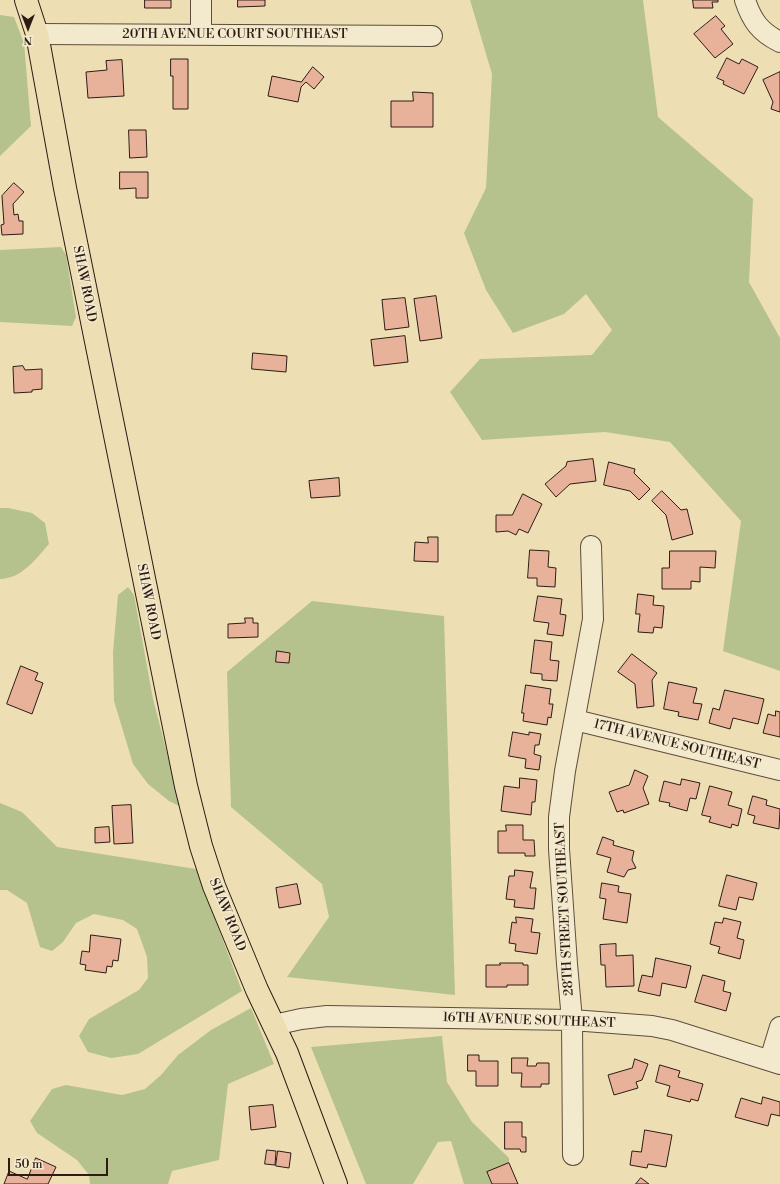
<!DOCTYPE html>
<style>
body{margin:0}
#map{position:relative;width:780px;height:1184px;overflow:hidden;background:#eddfb3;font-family:"Libre Bodoni",serif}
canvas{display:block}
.north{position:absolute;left:8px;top:8px;width:40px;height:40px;-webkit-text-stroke:3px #f3eace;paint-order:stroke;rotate:180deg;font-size:11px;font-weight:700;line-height:16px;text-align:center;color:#2d1c15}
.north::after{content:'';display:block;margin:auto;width:14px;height:18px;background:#2d1c15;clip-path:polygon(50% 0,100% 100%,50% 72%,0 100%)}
.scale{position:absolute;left:8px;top:1158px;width:100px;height:18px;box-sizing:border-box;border:2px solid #2d1c15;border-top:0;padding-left:5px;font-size:12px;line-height:14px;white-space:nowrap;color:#2d1c15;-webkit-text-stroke:3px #f3eace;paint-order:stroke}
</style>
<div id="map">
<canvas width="780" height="1184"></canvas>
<div class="north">N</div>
<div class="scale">50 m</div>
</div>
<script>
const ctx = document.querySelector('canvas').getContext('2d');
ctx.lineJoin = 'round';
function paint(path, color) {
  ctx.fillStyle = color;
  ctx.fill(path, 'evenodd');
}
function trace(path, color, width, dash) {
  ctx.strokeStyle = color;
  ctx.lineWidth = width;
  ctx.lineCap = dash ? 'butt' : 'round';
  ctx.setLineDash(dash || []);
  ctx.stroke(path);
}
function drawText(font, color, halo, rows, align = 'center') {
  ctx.font = font + ' "Libre Bodoni",serif';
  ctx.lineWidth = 3;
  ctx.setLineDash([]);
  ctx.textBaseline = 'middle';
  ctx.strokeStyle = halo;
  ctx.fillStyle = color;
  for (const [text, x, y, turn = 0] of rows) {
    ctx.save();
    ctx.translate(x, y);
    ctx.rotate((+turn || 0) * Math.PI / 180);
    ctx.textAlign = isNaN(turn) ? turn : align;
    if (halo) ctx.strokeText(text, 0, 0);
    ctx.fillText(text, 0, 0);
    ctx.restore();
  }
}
paint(new Path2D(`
 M 470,0 L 643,0 L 658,117 L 753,199 L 749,282 L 780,338 L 780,671 L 723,651 L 741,521 L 670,442 L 605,432 L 482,440 L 450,392 L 480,359 L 592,355 L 612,330 L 586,294 L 564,314 L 513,333 L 486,290 L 464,233 L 486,188 L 492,74 Z
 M 0,15 L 14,17 L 24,43 L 31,126 L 0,156 Z
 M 61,247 L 66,255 L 76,317 L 72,326 L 0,322 L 0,250 Z
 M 0,508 L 8,508 L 32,513 L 45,523 L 49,544 C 36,559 21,579 0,579 Z
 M 128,587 L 134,595 L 153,699 L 181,807 L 169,801 L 148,784 L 133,764 L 114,701 L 113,652 L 118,595 Z
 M 312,601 L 444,616 L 455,995 L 287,977 L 329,917 L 322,884 L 231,807 L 227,672 Z
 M 0,803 L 22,812 L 57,847 L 196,869 L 242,991 L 138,1054 L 111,1058 L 88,1052 L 79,1036 L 89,1019 L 139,990 L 148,978 L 147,957 L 137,929 L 123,920 L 94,914 L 76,923 L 63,942 L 52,951 L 40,947 L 27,903 L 7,890 L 0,890 Z
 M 251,1008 L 274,1064 L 228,1084 L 219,1160 L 172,1171 L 168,1184 L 90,1184 L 89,1175 L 77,1160 L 37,1133 L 30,1121 L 52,1089 L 66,1085 L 122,1095 L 145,1089 L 161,1075 L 178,1055 L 211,1030 Z
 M 442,1036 L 447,1082 L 472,1122 L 509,1158 L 509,1184 L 464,1184 L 451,1141 L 438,1142 L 413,1184 L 366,1184 L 311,1047 Z`), '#b6c28e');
const building = new Path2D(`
 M 145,0 L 171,0 L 171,8 L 145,8 Z
 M 238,0 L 265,0 L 265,6 L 238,7 Z
 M 693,0 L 718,0 L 718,2 L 712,2 L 713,8 L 694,8 Z
 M 716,16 L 725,26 L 721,29 L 733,44 L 715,58 L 694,34 Z
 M 727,58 L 739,64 L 742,59 L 758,67 L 744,94 L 723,84 L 724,81 L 717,78 Z
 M 171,59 L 188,59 L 188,109 L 173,109 L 173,76 L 171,76 Z
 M 122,60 L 124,96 L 88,98 L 86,72 L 107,70 L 106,61 Z
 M 313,67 L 324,77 L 314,89 L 306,82 L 301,87 L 298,102 L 268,96 L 272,76 L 301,82 Z
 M 780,72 L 780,112 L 771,109 L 773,102 L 763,80 Z
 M 413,92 L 433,93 L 433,127 L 391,127 L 391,101 L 413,101 Z
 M 129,130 L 146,130 L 147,157 L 130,158 Z
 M 120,172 L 148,172 L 148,198 L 136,198 L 136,188 L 120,189 Z
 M 14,183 L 24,192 L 13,204 L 14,215 L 18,214 L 19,221 L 23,221 L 23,234 L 2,235 L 1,225 L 4,224 L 2,196 Z
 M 436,296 L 442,338 L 420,341 L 414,299 Z
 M 405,298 L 409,327 L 385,330 L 382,300 Z
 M 405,336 L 408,362 L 374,366 L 371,340 Z
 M 253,353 L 287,356 L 286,372 L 252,369 Z
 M 23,366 L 25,370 L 42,369 L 42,389 L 32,390 L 32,392 L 14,393 L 13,367 Z
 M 593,459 L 596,481 L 570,484 L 556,497 L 545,484 L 566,466 L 567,462 Z
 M 609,462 L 635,469 L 634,473 L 650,489 L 639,500 L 630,491 L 604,485 Z
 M 339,478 L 340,496 L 311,498 L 309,481 Z
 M 662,491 L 681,510 L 687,509 L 693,534 L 672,540 L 666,515 L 652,501 Z
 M 523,494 L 542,504 L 528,533 L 519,529 L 516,535 L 508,531 L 496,532 L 496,515 L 512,515 Z
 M 428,537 L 438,537 L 438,562 L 414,561 L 415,542 L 428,543 Z
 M 530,550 L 549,551 L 548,567 L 556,568 L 555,587 L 537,586 L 537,578 L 528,578 Z
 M 670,551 L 716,551 L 715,568 L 700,567 L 700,582 L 691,581 L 691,589 L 662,589 L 662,568 L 669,568 Z
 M 638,594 L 654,596 L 653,605 L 664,606 L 662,628 L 654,627 L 653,633 L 638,632 L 640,614 L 636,614 Z
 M 538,596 L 562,599 L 560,614 L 566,615 L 563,636 L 547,634 L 549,623 L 534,621 Z
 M 245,618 L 253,618 L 253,623 L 258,623 L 258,637 L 228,638 L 228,624 L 245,623 Z
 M 535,640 L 552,642 L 550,660 L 559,661 L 557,681 L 542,680 L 542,674 L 531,673 Z
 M 277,651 L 290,653 L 289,663 L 276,662 Z
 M 632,654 L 657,673 L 652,680 L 654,706 L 637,708 L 635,684 L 618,672 Z
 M 21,666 L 38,673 L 35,680 L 43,683 L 32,714 L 7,704 Z
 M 669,682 L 697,688 L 693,703 L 702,704 L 698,720 L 678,716 L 679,712 L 664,709 Z
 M 526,685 L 551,689 L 549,704 L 553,704 L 551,718 L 548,717 L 547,725 L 523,721 L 524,713 L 522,713 Z
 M 725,690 L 764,699 L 758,724 L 733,718 L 730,729 L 709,723 L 713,708 L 719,710 Z
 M 776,711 L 780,712 L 780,737 L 763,733 L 768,714 L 775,716 Z
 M 513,732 L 529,735 L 529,732 L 541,734 L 539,745 L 535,745 L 534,754 L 541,756 L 539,770 L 525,768 L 526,759 L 509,756 Z
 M 635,770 L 648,776 L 643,788 L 649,804 L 624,813 L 623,810 L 617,812 L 609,792 L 629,785 Z
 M 520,778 L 537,780 L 535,802 L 532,802 L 531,815 L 501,811 L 504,786 L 519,788 Z
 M 682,779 L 700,783 L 696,799 L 690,798 L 687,811 L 669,806 L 670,803 L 659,801 L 664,781 L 680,785 Z
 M 710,786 L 732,792 L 728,805 L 742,809 L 738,826 L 732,824 L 731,828 L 709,822 L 711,817 L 702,815 Z
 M 753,796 L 767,800 L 766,805 L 780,809 L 779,829 L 753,823 L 755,816 L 748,814 Z
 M 131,805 L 133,843 L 114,844 L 112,806 Z
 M 506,825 L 523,825 L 523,840 L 534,840 L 535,856 L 525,856 L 525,853 L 498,853 L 498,831 L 506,831 Z
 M 109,827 L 110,842 L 95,843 L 95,828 Z
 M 603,837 L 614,841 L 613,845 L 634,851 L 632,860 L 636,868 L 628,870 L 624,877 L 607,872 L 611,858 L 597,854 Z
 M 515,870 L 533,872 L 530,888 L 536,888 L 534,909 L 514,907 L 515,900 L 506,899 L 509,876 L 514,876 Z
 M 727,875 L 757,883 L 753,900 L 739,897 L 736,910 L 719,906 Z
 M 602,883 L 619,886 L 618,892 L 631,894 L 627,923 L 603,919 L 606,899 L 600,898 Z
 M 297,884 L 301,904 L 279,908 L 276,888 Z
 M 516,917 L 533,919 L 531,932 L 540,933 L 537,954 L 515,951 L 516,944 L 509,943 L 512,922 L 516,923 Z
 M 724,918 L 741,922 L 737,938 L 744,940 L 740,959 L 718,953 L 720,947 L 710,944 L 715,922 L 722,923 Z
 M 91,935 L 121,939 L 118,961 L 113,960 L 112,967 L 107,966 L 106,973 L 85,970 L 86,965 L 80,964 L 82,951 L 89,952 Z
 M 616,944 L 616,956 L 633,955 L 634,986 L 606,987 L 605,965 L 601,965 L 600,945 Z
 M 656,958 L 691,966 L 686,988 L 662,983 L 660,996 L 638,991 L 642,975 L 652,977 Z
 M 500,963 L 523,963 L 523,965 L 528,965 L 528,985 L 507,985 L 507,987 L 486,987 L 486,965 L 500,965 Z
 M 703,975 L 725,981 L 723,991 L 731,993 L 726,1011 L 695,1002 Z
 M 468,1055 L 479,1055 L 479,1061 L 498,1061 L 498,1086 L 476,1086 L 476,1071 L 468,1071 Z
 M 512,1058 L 528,1058 L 527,1066 L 536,1066 L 537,1063 L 549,1063 L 549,1084 L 541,1084 L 541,1087 L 521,1087 L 522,1073 L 512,1073 Z
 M 635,1059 L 648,1064 L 642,1080 L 636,1082 L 638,1088 L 614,1095 L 608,1075 L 632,1068 Z
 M 660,1065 L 680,1071 L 678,1077 L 703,1084 L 698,1101 L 691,1099 L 690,1102 L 667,1096 L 670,1086 L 656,1082 Z
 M 763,1097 L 780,1102 L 780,1116 L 771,1114 L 768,1126 L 735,1117 L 741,1098 L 761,1104 Z
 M 273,1105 L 276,1127 L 251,1130 L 249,1107 Z
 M 505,1122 L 522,1122 L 522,1137 L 526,1137 L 526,1152 L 521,1152 L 520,1149 L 505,1149 Z
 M 645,1130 L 672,1135 L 666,1167 L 648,1164 L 647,1168 L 630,1165 L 632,1151 L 641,1152 Z
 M 267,1150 L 276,1151 L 275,1165 L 265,1164 Z
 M 278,1151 L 291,1153 L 289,1168 L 276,1166 Z
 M 36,1158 L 56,1167 L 48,1184 L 4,1184 L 9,1171 L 27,1179 Z
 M 509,1163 L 518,1184 L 492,1184 L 487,1172 Z
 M 641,1178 L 649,1184 L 636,1184 Z`);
paint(building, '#e8b29a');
trace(building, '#2d1c15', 1);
const minor = new Path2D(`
 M 745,0 C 752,21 760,32 780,42
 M 37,34 L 432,36
 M 201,34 L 201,0
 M 575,720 L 780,770
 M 274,1025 L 301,1019 L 327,1016 L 572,1020 L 652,1026 L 672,1030 L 780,1064
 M 770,1060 L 780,1027
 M 573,1155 L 572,1020 L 567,964 L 559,849 L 559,817 L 565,771 L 593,619 L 591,546`);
const major = new Path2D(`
 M 26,0 L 37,34 L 65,188 L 186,786 L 201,846 L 214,886 L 257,990 L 287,1053 L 336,1184`);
trace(minor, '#5d4d3c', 22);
trace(major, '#2d1c15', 24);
trace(minor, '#f3eace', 20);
trace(major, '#eddfb3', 22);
drawText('13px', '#2d1c15', '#f3eace', [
 ["20TH AVENUE COURT SOUTHEAST",235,35],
 ["SHAW ROAD",84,284,79],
 ["SHAW ROAD",148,602,79],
 ["17TH AVENUE SOUTHEAST",677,745,14],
 ["28TH STREET SOUTHEAST",565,909,-93],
 ["SHAW ROAD",227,915,68],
 ["16TH AVENUE SOUTHEAST",529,1021,2]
]);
</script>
